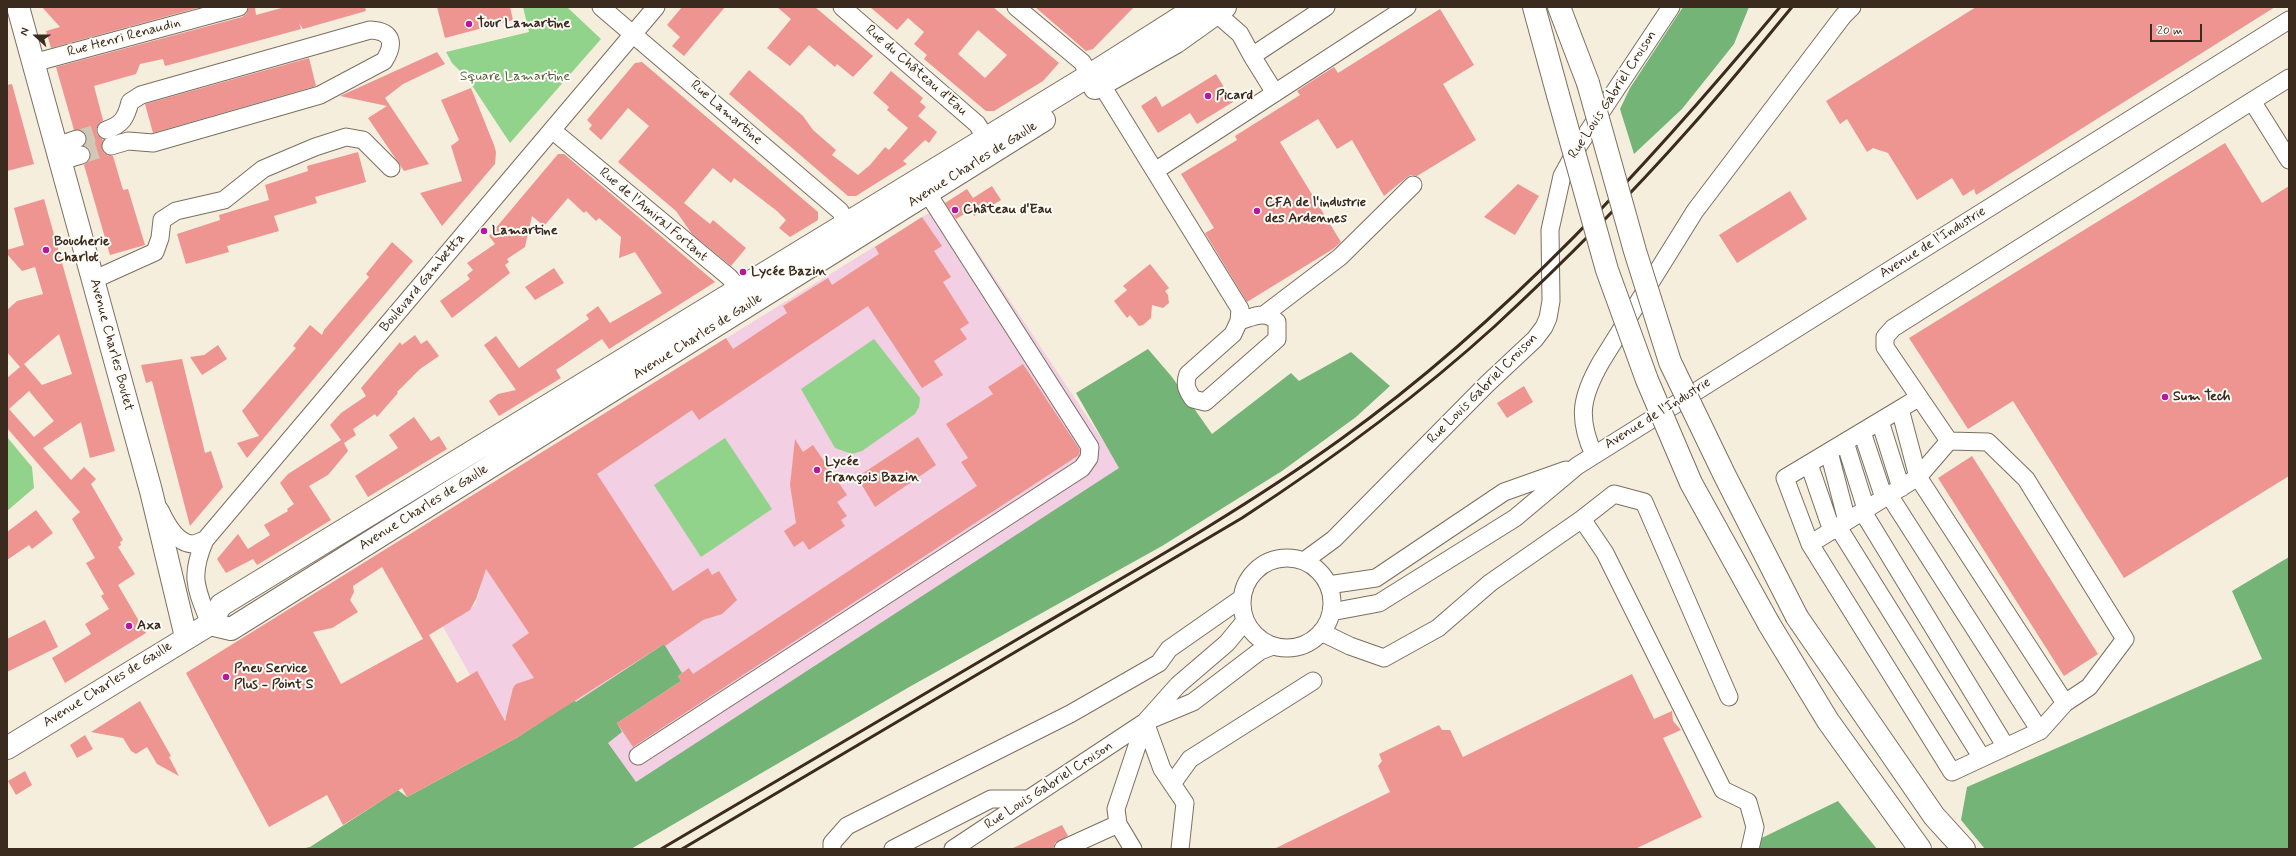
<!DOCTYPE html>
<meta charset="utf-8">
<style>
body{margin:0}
#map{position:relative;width:2296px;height:856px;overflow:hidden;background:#f5eedc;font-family:Mynerve,sans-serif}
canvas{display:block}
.frame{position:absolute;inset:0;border:8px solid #3b2a1e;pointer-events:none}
.north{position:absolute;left:16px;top:16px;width:40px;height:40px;-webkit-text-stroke:3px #fdfcf7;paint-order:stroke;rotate:291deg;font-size:11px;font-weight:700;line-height:16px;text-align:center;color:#3b2a1e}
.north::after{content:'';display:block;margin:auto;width:14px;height:18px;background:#3b2a1e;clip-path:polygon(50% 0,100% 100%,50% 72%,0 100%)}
.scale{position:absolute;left:2150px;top:24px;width:52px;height:18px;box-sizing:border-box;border:2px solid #3b2a1e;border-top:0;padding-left:5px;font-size:12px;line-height:14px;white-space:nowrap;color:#3b2a1e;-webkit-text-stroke:3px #fdfcf7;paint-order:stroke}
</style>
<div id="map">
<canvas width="2296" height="856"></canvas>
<div class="frame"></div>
<div class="north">N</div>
<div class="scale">20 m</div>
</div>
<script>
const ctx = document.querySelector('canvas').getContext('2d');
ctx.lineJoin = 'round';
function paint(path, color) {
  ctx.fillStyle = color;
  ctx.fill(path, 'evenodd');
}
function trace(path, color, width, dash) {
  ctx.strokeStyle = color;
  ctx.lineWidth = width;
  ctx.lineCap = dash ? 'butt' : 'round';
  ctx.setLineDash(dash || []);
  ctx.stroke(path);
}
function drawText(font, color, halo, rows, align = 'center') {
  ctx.font = font + ' Mynerve,sans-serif';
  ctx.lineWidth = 4;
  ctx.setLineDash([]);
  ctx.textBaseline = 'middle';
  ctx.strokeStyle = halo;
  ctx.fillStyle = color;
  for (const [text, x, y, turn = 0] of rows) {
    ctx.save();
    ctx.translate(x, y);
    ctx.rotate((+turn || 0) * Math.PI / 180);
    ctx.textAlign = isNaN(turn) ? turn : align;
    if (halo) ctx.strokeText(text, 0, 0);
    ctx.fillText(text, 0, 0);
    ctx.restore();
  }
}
paint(new Path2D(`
 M 945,203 L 1155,519 L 630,811 L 558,686 L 497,723 L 442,625 L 475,605 L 480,590 L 471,571 L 447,558 L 426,524 Z`), '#f2cfe2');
paint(new Path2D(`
 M 523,7 L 567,7 L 601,39 L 510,143 L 467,78 L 452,63 L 446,52 L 529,32 Z
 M 874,339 L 920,398 L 919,407 L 915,414 L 862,451 L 852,454 L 835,448 L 801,389 Z
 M 7,437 L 32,467 L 34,488 L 7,511 Z
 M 725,438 L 772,509 L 701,557 L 654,485 Z`), '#91d38b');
paint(new Path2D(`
 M 1683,7 L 1749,7 L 1734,44 L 1682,109 L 1634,154 L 1620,109 L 1630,88 Z
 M 1148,349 L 1172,377 L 1212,434 L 1291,373 L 1299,381 L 1351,352 L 1390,386 L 1356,417 L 1282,471 L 1162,546 L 911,686 L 631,849 L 301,849 L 310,847 L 398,790 L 407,797 L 518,737 L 574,700 L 576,702 L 664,644 L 682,673 L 678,676 L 681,681 L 617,723 L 622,732 L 608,743 L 636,782 L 1119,468 L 1076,393 Z
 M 2289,557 L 2289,849 L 1985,849 L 1961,820 L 1967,787 L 2262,659 L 2232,591 Z
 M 1838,801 L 1877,849 L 1739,849 Z`), '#74b577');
paint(new Path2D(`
 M 42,7 L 201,7 L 51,48 L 46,31 L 60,27 Z
 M 249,7 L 255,7 L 256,15 L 285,7 L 365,7 L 366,11 L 303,29 L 299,23 L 301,29 L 184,61 L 165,66 L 163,59 L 140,64 L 136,74 L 94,86 L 103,120 L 96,129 L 97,134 L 103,140 L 102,149 L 104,153 L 113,156 L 123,190 L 128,189 L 145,245 L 110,255 L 84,165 L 91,157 L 90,152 L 84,146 L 87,136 L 83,131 L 74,130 L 56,67 L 242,17 L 246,14 Z
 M 437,7 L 510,7 L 513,20 L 445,38 Z
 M 682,7 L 725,7 L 684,56 L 672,46 L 680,37 L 667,25 Z
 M 777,7 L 815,7 L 873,56 L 853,77 L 837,64 L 835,67 L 809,45 L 790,66 L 767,48 L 791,19 Z
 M 870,7 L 993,7 L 1059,63 L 1043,81 L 994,111 L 986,111 L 924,59 L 927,55 L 914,44 L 924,32 L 908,18 L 897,30 ZM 978,30 L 1007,55 L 985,78 L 958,54 Z
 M 1035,7 L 1134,7 L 1093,49 L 1086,51 Z
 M 1976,7 L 2275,7 L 1976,195 L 1974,189 L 1963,196 L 1952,178 L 1917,200 L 1888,153 L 1873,148 L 1867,152 L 1847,119 L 1840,124 L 1826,101 Z
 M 1440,9 L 1474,65 L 1443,84 L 1476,140 L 1417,176 L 1411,175 L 1406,178 L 1384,196 L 1352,140 L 1337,149 L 1318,119 L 1280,142 L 1341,242 L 1333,249 L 1247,302 L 1205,233 L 1214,228 L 1181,174 L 1237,140 L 1235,136 L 1300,95 L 1297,91 L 1315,79 L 1334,67 L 1338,73 Z
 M 437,52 L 445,64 L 403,84 L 385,98 L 429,164 L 404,171 L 368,118 L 387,106 L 340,96 Z
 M 309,58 L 316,86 L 153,133 L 145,104 Z
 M 642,62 L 818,212 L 818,220 L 790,237 L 779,228 L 786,220 L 777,211 L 734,178 L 731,183 L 713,168 L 684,203 L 710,224 L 713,220 L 746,248 L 731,266 L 692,234 L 676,211 L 618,162 L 649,126 L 628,108 L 601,140 L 589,129 L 592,125 L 587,120 L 635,63 Z
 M 749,70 L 803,116 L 813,130 L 836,150 L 832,155 L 858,175 L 870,165 L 885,147 L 889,150 L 908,128 L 887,110 L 889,107 L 873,93 L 891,71 L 923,98 L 920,102 L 926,107 L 918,116 L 937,132 L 929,143 L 925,140 L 903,161 L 907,164 L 856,196 L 848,196 L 729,94 Z
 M 1216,74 L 1233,102 L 1197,124 L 1190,113 L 1158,133 L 1141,106 L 1156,96 L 1162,107 Z
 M 12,84 L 34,164 L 7,171 L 7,85 Z
 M 471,88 L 494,145 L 496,152 L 495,164 L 442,226 L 420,193 L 462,181 L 451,146 L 459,140 L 441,100 Z
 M 2225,143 L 2262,203 L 2289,186 L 2289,476 L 2124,578 L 2013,401 L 1968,429 L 1909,338 Z
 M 358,152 L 366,182 L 315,197 L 317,203 L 274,216 L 279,231 L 227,246 L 229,252 L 186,264 L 177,234 L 220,220 L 219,215 L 269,200 L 265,185 L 308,171 L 307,166 Z
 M 558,154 L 564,154 L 715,282 L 609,349 L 602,339 L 556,370 L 561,378 L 499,416 L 489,401 L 498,394 L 516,390 L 484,345 L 496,336 L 519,368 L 589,319 L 586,315 L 598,306 L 610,323 L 662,293 L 635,252 L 619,258 L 621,237 L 599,218 L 596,221 L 586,211 L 584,213 L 568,198 L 544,226 L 532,216 L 525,247 L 507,259 L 509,262 L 505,265 L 510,273 L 452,318 L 440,301 L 470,279 L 467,275 L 473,270 L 467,263 L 495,244 L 489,236 Z
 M 1518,184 L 1539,196 L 1515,235 L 1484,217 Z
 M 992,186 L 1001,200 L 974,216 L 971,210 L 956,219 L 945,203 L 967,189 L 973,198 Z
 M 1790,191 L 1807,219 L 1737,263 L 1719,235 Z
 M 44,199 L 115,451 L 90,458 L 81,422 L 43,448 L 71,480 L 84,467 L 96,479 L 91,484 L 123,540 L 120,542 L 121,545 L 118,547 L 135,574 L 118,585 L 146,633 L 65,683 L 52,658 L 91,634 L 85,624 L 109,609 L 101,596 L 104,594 L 86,563 L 95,558 L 72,519 L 80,512 L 7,428 L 7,378 L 20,367 L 7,352 L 7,310 L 17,301 L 43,294 L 35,267 L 22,271 L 7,254 L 7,250 L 24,245 L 14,208 ZM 59,334 L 72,374 L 42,385 L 24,364 ZM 29,391 L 54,421 L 34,437 L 9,409 Z
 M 922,217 L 942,246 L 934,251 L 951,277 L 943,282 L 969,323 L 960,329 L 967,339 L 934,361 L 943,375 L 922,388 L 868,306 L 699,420 L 692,410 L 597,474 L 673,591 L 708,568 L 712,575 L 719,571 L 737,600 L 722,614 L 703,620 L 665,646 L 664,644 L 518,737 L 407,797 L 402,788 L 343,825 L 327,795 L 269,827 L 186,673 L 726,338 L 733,349 L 787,313 L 783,306 L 828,278 L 832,285 L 879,254 L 875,247 ZM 382,567 L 423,639 L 341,684 L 313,632 L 332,628 L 358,612 L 350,600 L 354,592 L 353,586 ZM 486,569 L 529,633 L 512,645 L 534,678 L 516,684 L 513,688 L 505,721 L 477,671 L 457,683 L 429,635 L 470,610 L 476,599 Z
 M 392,242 L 413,261 L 247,458 L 237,443 L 259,436 L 242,411 L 296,348 L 293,346 L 310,325 L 322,335 L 324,330 L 369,277 L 366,274 Z
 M 1150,264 L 1169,288 L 1165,291 L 1168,295 L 1169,303 L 1163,308 L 1152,305 L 1151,318 L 1143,325 L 1139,326 L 1130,315 L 1127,318 L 1114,301 L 1127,290 L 1123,286 Z
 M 554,268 L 564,283 L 535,300 L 525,287 Z
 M 415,335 L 421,344 L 427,340 L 439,356 L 420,369 L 397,392 L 398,393 L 377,417 L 375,414 L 353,429 L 356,435 L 344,443 L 348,451 L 328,475 L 309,486 L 331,520 L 257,565 L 253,559 L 226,573 L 217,559 L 238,534 L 248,549 L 270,535 L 264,525 L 288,511 L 287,509 L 294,504 L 280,483 L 288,474 L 341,440 L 330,425 L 341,413 L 366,396 L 361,388 L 400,342 L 402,345 Z
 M 218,345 L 227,359 L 202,375 L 190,357 L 204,355 Z
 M 182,359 L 205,453 L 211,451 L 223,487 L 190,526 L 152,381 L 146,383 L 141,365 Z
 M 1023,364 L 1080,450 L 1079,455 L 633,747 L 617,723 L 681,681 L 678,676 L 689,668 L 693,674 L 977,486 L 961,462 L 968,458 L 946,424 L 993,394 L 988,387 Z
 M 1524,386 L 1533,402 L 1507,418 L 1497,403 Z
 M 414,417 L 431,441 L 439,436 L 447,449 L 368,497 L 355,476 L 398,448 L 389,435 Z
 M 918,437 L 936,465 L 875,507 L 857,477 Z
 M 795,439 L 803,452 L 813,445 L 847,495 L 837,502 L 847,516 L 841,520 L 845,526 L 809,550 L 803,541 L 794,547 L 784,531 L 796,523 L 790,485 Z
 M 1972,456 L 2098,654 L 2064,676 L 1938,478 Z
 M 36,510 L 53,533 L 32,549 L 29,545 L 7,560 L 7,532 Z
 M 45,620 L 58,647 L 7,672 L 7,639 Z
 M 1632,674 L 1654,719 L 1672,711 L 1673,721 L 1681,730 L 1663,738 L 1702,817 L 1635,849 L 1274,849 L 1390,792 L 1378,766 L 1382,761 L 1379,754 L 1439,725 L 1442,730 L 1450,730 L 1463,757 Z
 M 140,701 L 171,756 L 169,757 L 179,776 L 157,764 L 147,747 L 136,754 L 131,751 L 123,738 L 91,732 Z
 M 85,735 L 93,749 L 77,758 L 70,745 Z
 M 25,771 L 32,785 L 16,795 L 8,781 Z
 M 1062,825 L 1068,836 L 1055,843 L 1053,849 L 1011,849 Z`), '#ee9591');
trace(new Path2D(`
 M 77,139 L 106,130
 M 81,155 L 111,146`), '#d0c7b6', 17, [17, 8]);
const minor = new Path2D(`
 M 601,7 L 840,211 L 847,223
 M 842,7 L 977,124 L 986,138
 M 1016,7 L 1082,62 L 1090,75
 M 1216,13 L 1240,34 L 1252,56
 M 33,63 L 239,7
 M 2289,78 L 2252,101 L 2289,160
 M 1101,84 L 1240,309 L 1239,321 L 1233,334 L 1188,374 C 1184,385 1187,390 1193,399 L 1205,402 L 1277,339 L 1277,322 C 1266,309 1253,317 1239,321
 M 1275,93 L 1252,56 L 1326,7
 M 106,130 C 122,125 126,118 130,102 L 141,95 L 370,30 C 393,31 395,44 384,61 L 320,95 L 153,143 L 128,141 L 111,146
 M 552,130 L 729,277 L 747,298
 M 56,146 L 77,139
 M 60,161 L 81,155
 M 1155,171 L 1407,7
 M 93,280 L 155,252 L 160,238 L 162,220 L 176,211 L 224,200 L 263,169 L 315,147 L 346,137 L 363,140 L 391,168
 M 1265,314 L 1340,257 L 1413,185
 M 1900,409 L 1918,477 L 1810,544 L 1785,478 L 1900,409 L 1918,398
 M 1880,421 L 1901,488
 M 1862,432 L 1884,498
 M 1949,441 L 1918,477 L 2065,703 L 2089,687 L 2125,639 L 2026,479 L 1988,442 L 1949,441 L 1885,347 L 1885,337 L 1893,328 L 2252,101
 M 1845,442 L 1866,509
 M 1829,452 L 1847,521
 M 1594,455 C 1577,418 1581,397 1601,362 L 1695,211 L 1843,16 L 1852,7
 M 1809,464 L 1832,531
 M 1889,495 L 2040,731
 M 160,510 C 166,523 176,543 192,544 C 196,544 201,541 205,540
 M 1863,512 L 2006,747
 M 1582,519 L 1614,494 L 1644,502 L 1729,697
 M 1838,527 L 1982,758
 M 1810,544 L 1952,772 L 2040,731 L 2065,703
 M1242 603a45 45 0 1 1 90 0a45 45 0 1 1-90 0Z
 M 1304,561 L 1334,539 L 1487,384 L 1535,339 L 1544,327 L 1548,318 L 1551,301 L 1550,230 L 1562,176 L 1579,145 L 1671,7
 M 1328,585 L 1376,578 L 1504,492 L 1566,470
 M 1331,612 L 1379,603 L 1515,518 L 1577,466 L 2289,20
 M 210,624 C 196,588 189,577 205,540 L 656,7
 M 1321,632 L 1350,646 L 1384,658 L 1438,628 L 1490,583 L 1582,519 L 1605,553 L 1723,790 L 1748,802 L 1755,827 L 1750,849
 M 1145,722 L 1162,769 L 1185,803 L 1180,849
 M 638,756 L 1082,468 L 1089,458 L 1090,447 L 921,183
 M 1172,784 L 1190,759 L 1313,681
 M 1118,824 L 1133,849
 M 832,849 L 832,843 L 847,826 L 1070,714 L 1159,663 L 1169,649 L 1242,598
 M 893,849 L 991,799 L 1028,799
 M 953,849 L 1145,722 L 1193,702 L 1260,651 L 1273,646
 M 1063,849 L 1118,824 L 1116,809 L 1145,722 L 1178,685 L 1227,643 L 1245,621`);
const major = new Path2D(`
 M 18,7 L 151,491 L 186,637
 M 1095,88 L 1176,42 L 1225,7
 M 210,624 L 231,629 L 1044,120
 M 7,748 L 210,624 L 221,605 L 1090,75 L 1197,7 L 1209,17`);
const highway = new Path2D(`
 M 1534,7 L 1558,95
 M 1559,7 L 1588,83
 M 1797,617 L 1934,816 L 1964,849
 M 1769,624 L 1828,721 L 1920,849`);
trace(minor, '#7c6f60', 19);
trace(major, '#7c6f60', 24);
trace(highway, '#7c6f60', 24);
trace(minor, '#fff', 17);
trace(major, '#fff', 22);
trace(highway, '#fff', 22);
trace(new Path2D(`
 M 661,849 C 783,778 905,705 1028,633 C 1134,571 1241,511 1341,439 C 1508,319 1649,164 1780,7
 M 682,849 L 1242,518 C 1331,460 1417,397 1495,326 C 1563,263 1628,198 1689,129 C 1725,89 1758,48 1792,7`), '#3b2a1e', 3);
const highwayBridge = new Path2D(`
 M 1588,83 L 1635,251 L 1670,362 L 1725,476 L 1797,617
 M 1558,95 L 1607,270 L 1647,380 L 1691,483 L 1769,624`);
trace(highwayBridge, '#7c6f60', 24, []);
trace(highwayBridge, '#fff', 22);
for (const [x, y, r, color] of [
 [469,24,4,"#b5179e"],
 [1208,96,4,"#b5179e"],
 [955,210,4,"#b5179e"],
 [1257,211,4,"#b5179e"],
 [484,231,4,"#b5179e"],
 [46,250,4,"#b5179e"],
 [743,272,4,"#b5179e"],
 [2165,397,4,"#b5179e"],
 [817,470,4,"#b5179e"],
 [129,626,4,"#b5179e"],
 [226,677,4,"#b5179e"]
]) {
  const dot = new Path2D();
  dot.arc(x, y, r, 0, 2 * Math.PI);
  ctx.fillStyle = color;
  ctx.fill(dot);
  trace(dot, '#fdfcf7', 1.5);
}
drawText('bold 14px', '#3b2a1e', '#fdfcf7', [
 ["Tour Lamartine",477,24],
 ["Picard",1216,96],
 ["CFA de l'industrie",1265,203],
 ["des Ardennes",1265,219],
 ["Château d'Eau",963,210],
 ["Lamartine",492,231],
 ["Boucherie",54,242],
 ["Charlot",54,258],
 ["Lycée Bazin",751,272],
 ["Sum Tech",2173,397],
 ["Lycée",825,462],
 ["François Bazin",825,478],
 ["Axa",137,626],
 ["Pneu Service",234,669],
 ["Plus - Point S",234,685]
], 'left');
drawText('14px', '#3b2a1e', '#fdfcf7', [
 ["Rue Henri Renaudin",124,38,-15],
 ["Rue du Château d'Eau",916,71,41],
 ["Rue Louis Gabriel Croison",1613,95,-57],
 ["Rue Lamartine",726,113,41],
 ["Avenue Charles de Gaulle",973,165,-32],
 ["Rue de l'Amiral Fortant",653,215,40],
 ["Avenue de l'Industrie",1933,243,-32],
 ["Boulevard Gambetta",423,283,-50],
 ["Avenue Charles de Gaulle",698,337,-32],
 ["Avenue Charles Boutet",111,345,75],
 ["Rue Louis Gabriel Croison",1483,389,-45],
 ["Avenue de l'Industrie",1658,414,-32],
 ["Avenue Charles de Gaulle",424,508,-32],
 ["Avenue Charles de Gaulle",108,685,-32],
 ["Rue Louis Gabriel Croison",1049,786,-33]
]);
drawText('14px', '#555d3f', '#fdfcf7', [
 ["Square Lamartine",515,77]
]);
</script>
